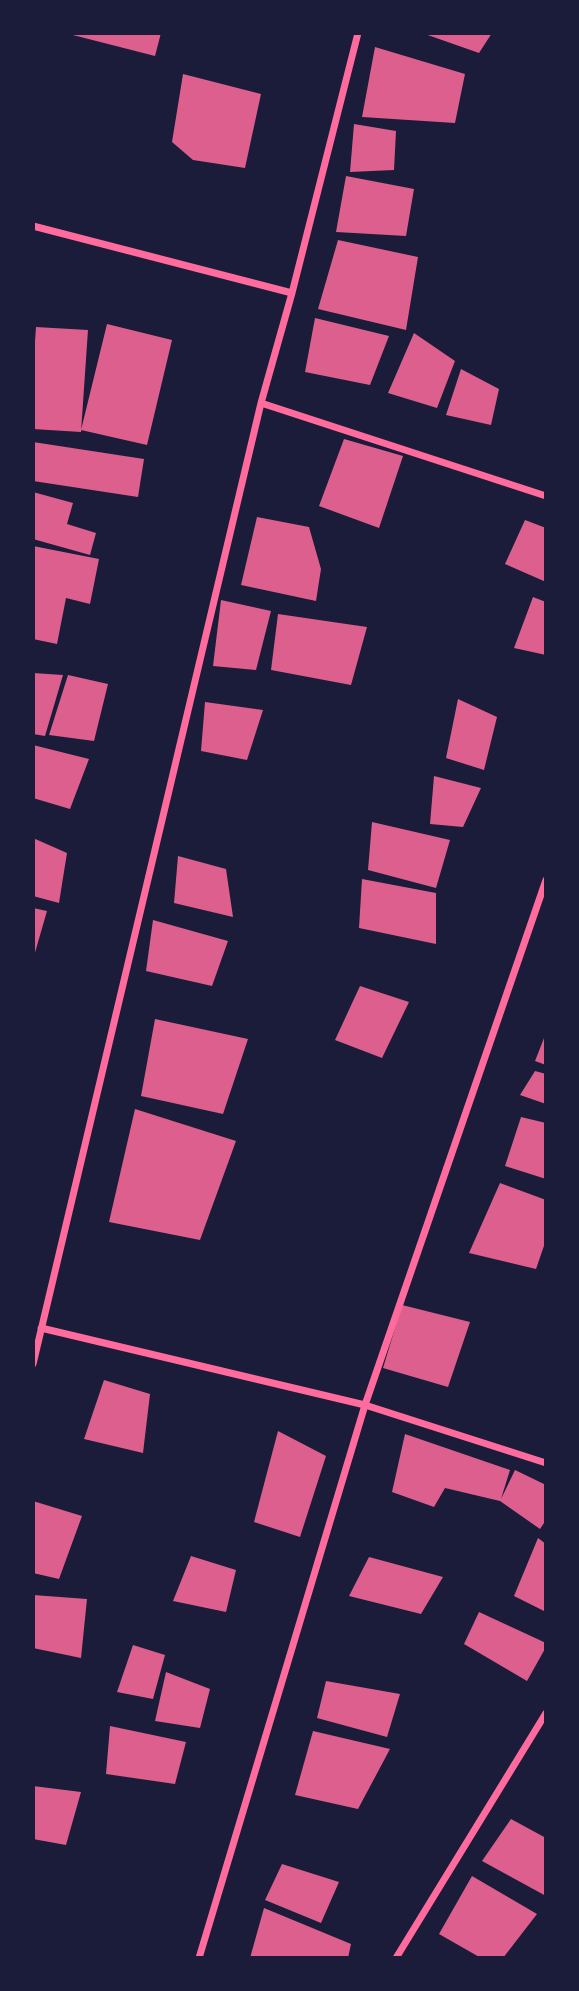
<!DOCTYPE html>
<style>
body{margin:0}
#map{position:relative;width:579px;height:1991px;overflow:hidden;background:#1b1b3a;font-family:"Sofia Sans Condensed",sans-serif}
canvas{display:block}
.frame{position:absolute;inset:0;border:35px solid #1b1b3a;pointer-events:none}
</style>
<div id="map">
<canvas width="579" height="1991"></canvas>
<div class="frame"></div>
</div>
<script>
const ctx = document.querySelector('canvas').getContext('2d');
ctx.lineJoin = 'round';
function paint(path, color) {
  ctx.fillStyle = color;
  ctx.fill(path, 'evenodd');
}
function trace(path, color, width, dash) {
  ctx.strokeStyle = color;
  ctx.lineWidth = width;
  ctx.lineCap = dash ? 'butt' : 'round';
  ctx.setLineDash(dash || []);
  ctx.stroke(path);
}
paint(new Path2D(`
 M 65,33 L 161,33 L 155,56 Z
 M 422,33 L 492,33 L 479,53 Z
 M 375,47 L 465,74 L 455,123 L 362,117 Z
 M 183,74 L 261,94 L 245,168 L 193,160 L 172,142 Z
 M 354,124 L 396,131 L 394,170 L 350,172 Z
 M 346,176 L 414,189 L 406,236 L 336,232 Z
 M 338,240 L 418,257 L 406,330 L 318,309 Z
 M 315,318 L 389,336 L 370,385 L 305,372 Z
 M 107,324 L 172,340 L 147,445 L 81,430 Z
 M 36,327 L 88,330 L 81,432 L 33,429 L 33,370 Z
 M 414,333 L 455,361 L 437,408 L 388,393 Z
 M 461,369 L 499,389 L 491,425 L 446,415 Z
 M 344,439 L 403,456 L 379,528 L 319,506 Z
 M 33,442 L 144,459 L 138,497 L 33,481 Z
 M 33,492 L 73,503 L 67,524 L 96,533 L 90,555 L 33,539 Z
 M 257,517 L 309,527 L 321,569 L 316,601 L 241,585 Z
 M 525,520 L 546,528 L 546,582 L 505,564 Z
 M 33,546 L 99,559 L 90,604 L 66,598 L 57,644 L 33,639 Z
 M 533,597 L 546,602 L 546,655 L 514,648 Z
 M 221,600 L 271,611 L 256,670 L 213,666 Z
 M 278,614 L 367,627 L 351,685 L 271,670 Z
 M 33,673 L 63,675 L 45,736 L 33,734 Z
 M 68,675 L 108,684 L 94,741 L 49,735 Z
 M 458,699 L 497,717 L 484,770 L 446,758 Z
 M 205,702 L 263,710 L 247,760 L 201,751 Z
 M 33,745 L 89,759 L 70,809 L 33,798 Z
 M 434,776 L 481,788 L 463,827 L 430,824 Z
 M 372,822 L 450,840 L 436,888 L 368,870 Z
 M 33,838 L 67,853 L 59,903 L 33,896 Z
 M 178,856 L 226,869 L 233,917 L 174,903 Z
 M 362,879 L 436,893 L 436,944 L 359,928 Z
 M 33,908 L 47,911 L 34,956 L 33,956 Z
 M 153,920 L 228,941 L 212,986 L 146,971 Z
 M 360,986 L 409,1002 L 382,1058 L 335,1040 Z
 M 155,1019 L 248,1039 L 223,1114 L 141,1096 Z
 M 546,1033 L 546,1065 L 535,1061 Z
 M 535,1071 L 546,1074 L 546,1104 L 520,1095 Z
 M 135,1109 L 236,1141 L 200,1240 L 109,1222 Z
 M 521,1117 L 546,1123 L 546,1179 L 505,1166 Z
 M 500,1183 L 546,1200 L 546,1240 L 536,1269 L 469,1253 Z
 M 402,1305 L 470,1322 L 448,1387 L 383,1368 Z
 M 104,1380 L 150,1394 L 143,1453 L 84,1439 Z
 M 278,1431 L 326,1456 L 300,1537 L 254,1522 Z
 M 405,1434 L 510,1470 L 501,1499 L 515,1470 L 546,1485 L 546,1520 L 540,1529 L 500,1501 L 445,1488 L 434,1507 L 392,1492 Z
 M 33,1501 L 82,1516 L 59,1579 L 33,1573 Z
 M 538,1538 L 546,1544 L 546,1612 L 514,1596 Z
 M 191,1556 L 236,1570 L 226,1612 L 173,1601 Z
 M 369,1557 L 443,1577 L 421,1614 L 349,1596 Z
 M 33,1595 L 87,1599 L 81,1658 L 33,1648 Z
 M 479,1612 L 546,1643 L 546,1647 L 527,1681 L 464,1644 Z
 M 133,1645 L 165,1655 L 153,1699 L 117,1692 Z
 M 166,1672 L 210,1689 L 200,1728 L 155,1721 Z
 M 326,1681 L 400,1694 L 387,1737 L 317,1718 Z
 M 110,1726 L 186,1742 L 175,1784 L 106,1774 Z
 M 313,1731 L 390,1749 L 358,1809 L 295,1795 Z
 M 33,1786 L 81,1792 L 66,1845 L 33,1839 Z
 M 511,1819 L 546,1838 L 546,1896 L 482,1861 Z
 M 282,1864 L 339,1882 L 321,1923 L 265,1900 Z
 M 472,1876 L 537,1914 L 503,1958 L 481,1958 L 439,1934 Z
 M 264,1908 L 351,1944 L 348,1958 L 250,1958 Z`), '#dd5f8e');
trace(new Path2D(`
 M 33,226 L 292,293
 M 261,403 L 546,496
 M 41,1328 L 365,1405 L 546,1463
 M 33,1364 L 261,403 L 292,293 L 358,33
 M 199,1958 L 365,1405 L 546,880
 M 396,1958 L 546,1713`), '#ff6b9d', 7);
</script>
